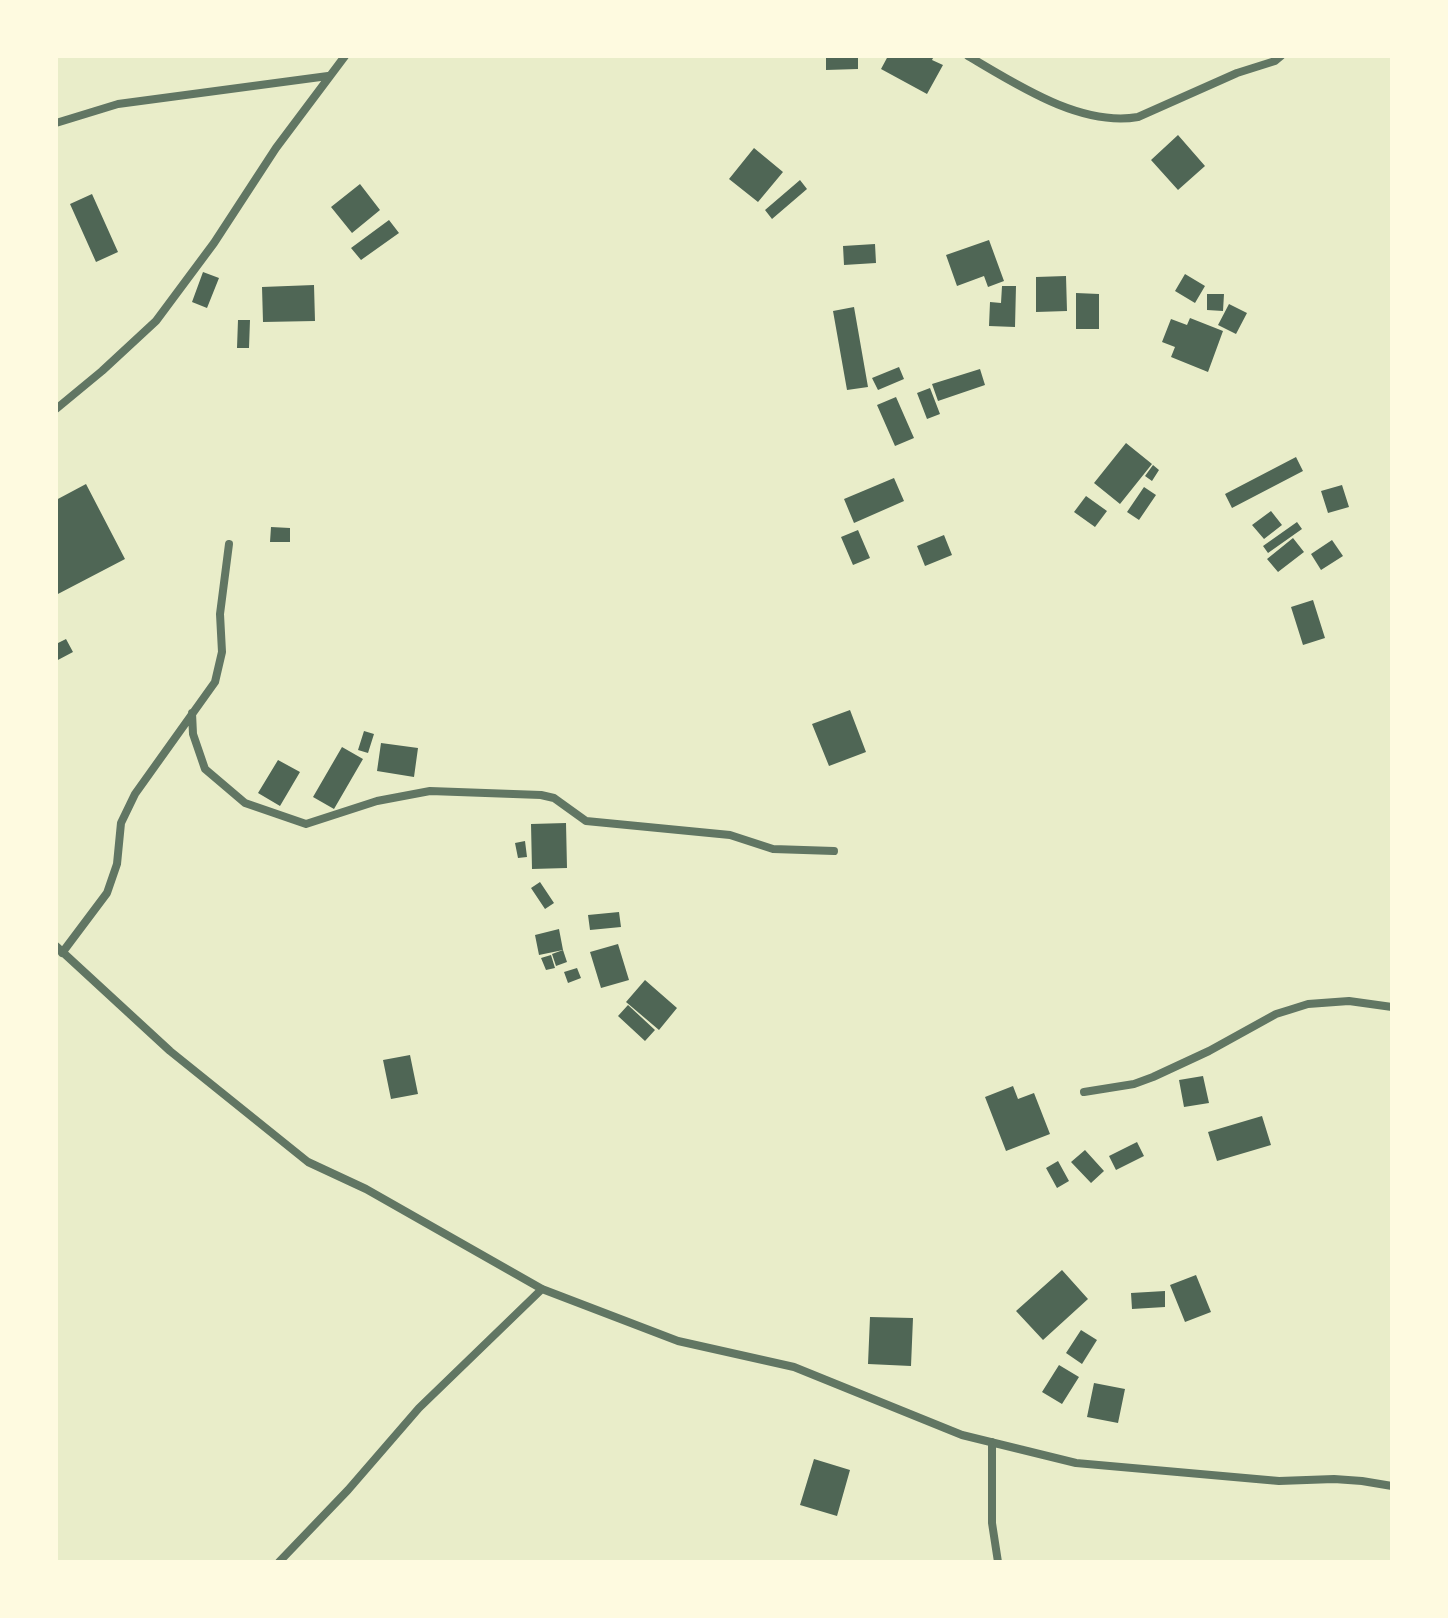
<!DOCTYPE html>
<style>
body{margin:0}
#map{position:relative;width:1448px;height:1618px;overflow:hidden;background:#e9edc9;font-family:"DM Sans",sans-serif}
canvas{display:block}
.frame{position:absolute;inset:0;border:58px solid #fefae0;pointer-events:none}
</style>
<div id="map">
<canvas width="1448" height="1618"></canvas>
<div class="frame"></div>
</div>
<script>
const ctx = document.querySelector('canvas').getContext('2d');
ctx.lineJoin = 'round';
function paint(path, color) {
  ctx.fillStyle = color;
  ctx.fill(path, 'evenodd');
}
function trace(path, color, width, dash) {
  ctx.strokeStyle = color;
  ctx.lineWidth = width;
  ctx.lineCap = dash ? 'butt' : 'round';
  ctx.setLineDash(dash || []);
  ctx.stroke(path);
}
paint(new Path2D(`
 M 826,56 L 858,56 L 858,69 L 826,70 Z
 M 888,56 L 934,56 L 932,60 L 943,65 L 927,94 L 881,69 Z
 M 1178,135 L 1205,166 L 1178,190 L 1151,160 Z
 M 754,148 L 783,172 L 758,202 L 729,179 Z
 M 800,180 L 807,189 L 772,219 L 765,210 Z
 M 360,184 L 380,210 L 352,233 L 331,207 Z
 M 92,194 L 118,252 L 96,262 L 70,204 Z
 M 389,220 L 399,233 L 361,260 L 351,248 Z
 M 989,240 L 1004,281 L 988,287 L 984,276 L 957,286 L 946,255 Z
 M 875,244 L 876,263 L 844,265 L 843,246 Z
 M 203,272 L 219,278 L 207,308 L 192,302 Z
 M 1185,274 L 1205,286 L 1195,303 L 1175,291 Z
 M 1066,276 L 1067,311 L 1036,312 L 1036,277 Z
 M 314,285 L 315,321 L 263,322 L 262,287 Z
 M 1002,286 L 1016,286 L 1015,327 L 989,326 L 990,302 L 1001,303 Z
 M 1076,293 L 1099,294 L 1099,329 L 1076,329 Z
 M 1207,294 L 1224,294 L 1223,311 L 1207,310 Z
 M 1229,304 L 1247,313 L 1236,334 L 1218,325 Z
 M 854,307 L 868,387 L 847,390 L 833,311 Z
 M 1190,318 L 1223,331 L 1208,372 L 1171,357 L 1175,347 L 1162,342 L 1171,319 L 1187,325 Z
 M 238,320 L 250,320 L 249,348 L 237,348 Z
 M 899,367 L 904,379 L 878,390 L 872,378 Z
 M 980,369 L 985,385 L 938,401 L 932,384 Z
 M 930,388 L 940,414 L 927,419 L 917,393 Z
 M 896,397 L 914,438 L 895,446 L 877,405 Z
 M 1126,443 L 1152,464 L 1120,504 L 1094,483 Z
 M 1296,457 L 1303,471 L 1232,508 L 1225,494 Z
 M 1153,465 L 1159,470 L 1152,481 L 1145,476 Z
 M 894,478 L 904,501 L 854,523 L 844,499 Z
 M 86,484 L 125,559 L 56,595 L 56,500 Z
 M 1342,485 L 1349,507 L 1328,513 L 1321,491 Z
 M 1144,487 L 1156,495 L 1139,520 L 1127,512 Z
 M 1086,496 L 1107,511 L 1095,527 L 1074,512 Z
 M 1271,511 L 1282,525 L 1264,539 L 1252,525 Z
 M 1297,522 L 1302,529 L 1268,553 L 1263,546 Z
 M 271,527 L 290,528 L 290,542 L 270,542 Z
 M 858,530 L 870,558 L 853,565 L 841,537 Z
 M 944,535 L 952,555 L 925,566 L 917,546 Z
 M 1293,538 L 1304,552 L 1278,572 L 1267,559 Z
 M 1332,540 L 1343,556 L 1321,570 L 1311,554 Z
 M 1313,600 L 1325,638 L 1303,645 L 1291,607 Z
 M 66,639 L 73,652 L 56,661 L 56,644 Z
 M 850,710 L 866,752 L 829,766 L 812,724 Z
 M 364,731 L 374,734 L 368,753 L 358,750 Z
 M 381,743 L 418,748 L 414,777 L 377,771 Z
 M 342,747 L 363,759 L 334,809 L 313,797 Z
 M 278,760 L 300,772 L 280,806 L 258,793 Z
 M 566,823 L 567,868 L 532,869 L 531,824 Z
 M 525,841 L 527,857 L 518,858 L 515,843 Z
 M 540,882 L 554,903 L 545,909 L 531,888 Z
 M 619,912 L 621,927 L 590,930 L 588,915 Z
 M 559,929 L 563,950 L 539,955 L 535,935 Z
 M 618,944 L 629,980 L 601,988 L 590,952 Z
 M 563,950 L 567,962 L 556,966 L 552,954 Z
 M 551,955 L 555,968 L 546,970 L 541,958 Z
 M 577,968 L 581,978 L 568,983 L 564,972 Z
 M 645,980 L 677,1008 L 659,1030 L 626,1002 Z
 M 628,1005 L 655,1030 L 645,1041 L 618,1016 Z
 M 410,1055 L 418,1094 L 391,1099 L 383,1060 Z
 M 1203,1076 L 1209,1103 L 1184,1107 L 1179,1080 Z
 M 1013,1086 L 1018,1099 L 1034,1093 L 1050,1134 L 1006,1151 L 985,1097 Z
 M 1262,1116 L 1271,1145 L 1217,1161 L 1208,1132 Z
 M 1137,1142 L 1144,1156 L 1116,1170 L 1109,1156 Z
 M 1085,1150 L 1104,1171 L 1091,1183 L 1071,1162 Z
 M 1058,1161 L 1069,1181 L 1057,1188 L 1046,1168 Z
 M 1062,1270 L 1088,1299 L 1043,1340 L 1016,1311 Z
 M 1196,1275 L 1211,1312 L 1185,1322 L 1170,1285 Z
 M 1165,1291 L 1165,1307 L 1132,1309 L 1131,1293 Z
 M 870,1317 L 913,1318 L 911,1366 L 868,1364 Z
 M 1081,1330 L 1097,1340 L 1082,1364 L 1066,1353 Z
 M 1059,1365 L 1079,1377 L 1062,1404 L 1042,1392 Z
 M 1094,1383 L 1125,1389 L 1118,1423 L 1087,1417 Z
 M 814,1459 L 850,1470 L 837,1516 L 800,1505 Z`), '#4f6655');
trace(new Path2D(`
 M 968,56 C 1016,84 1080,127 1138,117 L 1237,73 L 1275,61 L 1281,56
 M 56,123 L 118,104 L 328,76
 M 56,409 L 102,371 L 156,321 L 214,243 L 276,148 L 345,56
 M 192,713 L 193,734 L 205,769 L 245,803 L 306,824 L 377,801 L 430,791 L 541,795 L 554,798 L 586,821 L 730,835 L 773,849 L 834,851
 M 56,946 L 170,1051 L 308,1162 L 366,1189 L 542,1289 L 678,1341 L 794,1367 L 962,1435 L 1076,1463 L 1279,1481 L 1334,1479 L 1362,1481 L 1392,1486
 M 62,953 L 107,893 L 117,864 L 121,823 L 135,794 L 215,682 L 222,652 L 220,614 L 229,544
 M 1084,1092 L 1134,1084 L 1153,1077 L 1209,1051 L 1276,1014 L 1289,1010 L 1308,1004 L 1349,1001 L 1392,1007
 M 992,1442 L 992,1523 L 998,1562
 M 279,1562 L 348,1490 L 419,1408 L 542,1289`), '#617663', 8);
</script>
